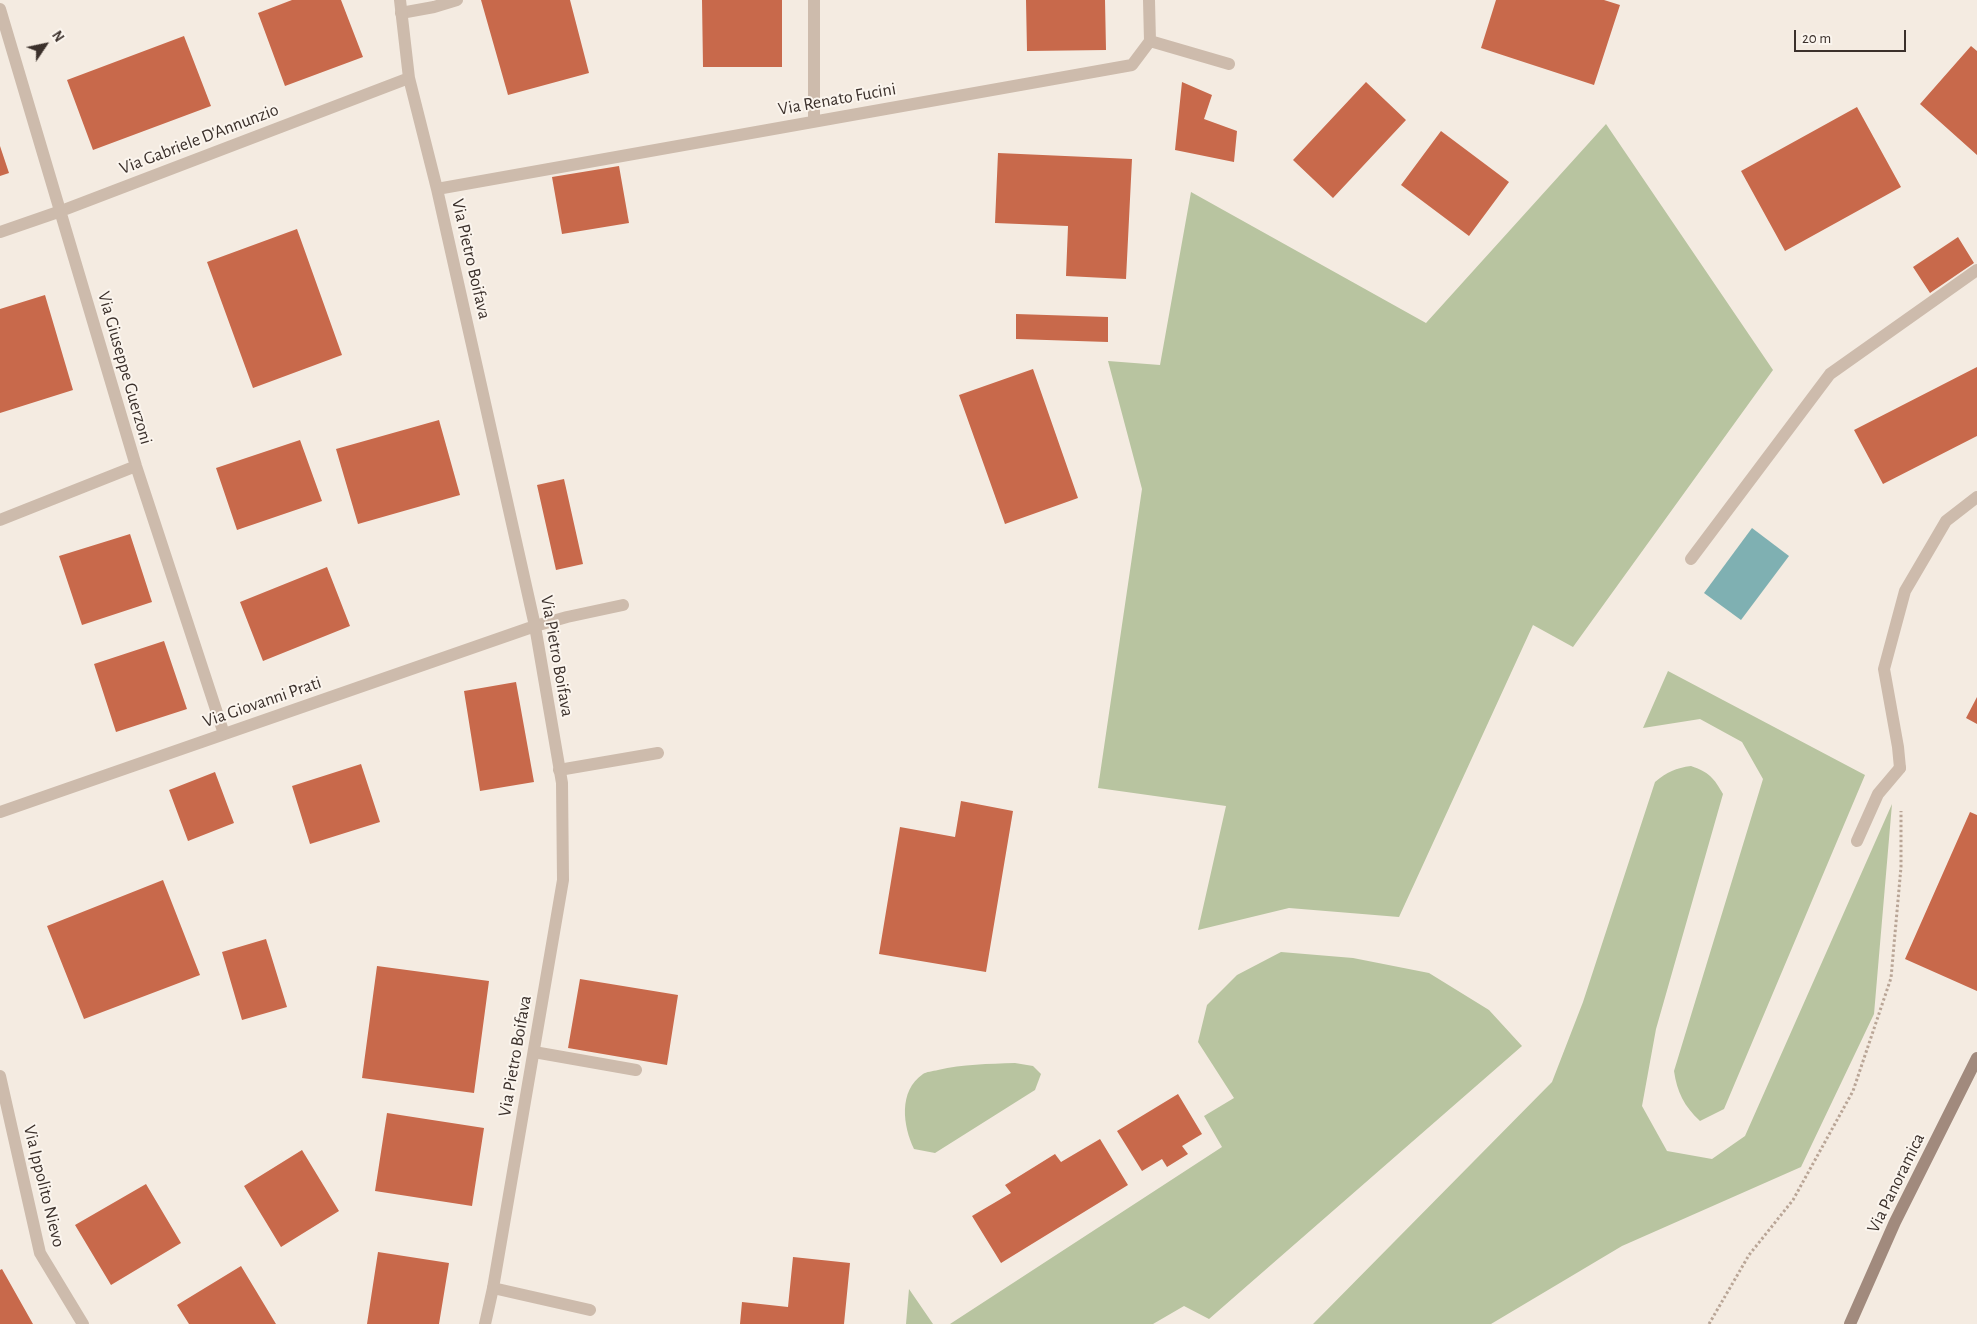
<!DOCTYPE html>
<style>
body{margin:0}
#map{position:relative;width:1977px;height:1324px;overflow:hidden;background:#f4ebe1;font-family:"Alegreya Sans",sans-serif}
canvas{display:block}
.north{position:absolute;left:20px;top:20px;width:50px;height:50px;-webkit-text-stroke:4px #fbf5ee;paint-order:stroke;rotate:56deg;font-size:14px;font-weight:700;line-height:20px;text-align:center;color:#3b302b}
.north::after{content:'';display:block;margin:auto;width:18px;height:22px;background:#3b302b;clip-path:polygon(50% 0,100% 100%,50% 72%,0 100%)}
.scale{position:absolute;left:1794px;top:30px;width:112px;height:22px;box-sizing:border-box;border:2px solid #3b302b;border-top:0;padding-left:6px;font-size:15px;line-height:18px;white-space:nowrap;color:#3b302b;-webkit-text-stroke:4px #fbf5ee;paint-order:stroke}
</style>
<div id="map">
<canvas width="1977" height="1324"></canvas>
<div class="north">N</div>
<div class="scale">20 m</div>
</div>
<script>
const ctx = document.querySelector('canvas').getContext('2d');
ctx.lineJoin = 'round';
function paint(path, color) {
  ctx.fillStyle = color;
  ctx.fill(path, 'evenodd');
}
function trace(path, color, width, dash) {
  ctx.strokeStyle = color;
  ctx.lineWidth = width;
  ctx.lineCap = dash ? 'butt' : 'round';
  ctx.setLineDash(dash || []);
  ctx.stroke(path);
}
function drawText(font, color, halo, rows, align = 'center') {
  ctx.font = font + ' "Alegreya Sans",sans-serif';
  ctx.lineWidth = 4;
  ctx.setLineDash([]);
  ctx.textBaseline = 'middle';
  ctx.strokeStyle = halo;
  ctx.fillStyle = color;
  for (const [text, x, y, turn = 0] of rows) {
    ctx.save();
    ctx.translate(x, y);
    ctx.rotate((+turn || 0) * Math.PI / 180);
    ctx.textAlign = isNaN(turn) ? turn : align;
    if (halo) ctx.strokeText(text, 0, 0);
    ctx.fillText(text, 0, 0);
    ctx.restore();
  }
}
paint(new Path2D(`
 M 1606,124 L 1773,370 L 1573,647 L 1533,625 L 1399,917 L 1289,908 L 1198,930 L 1226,806 L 1098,788 L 1142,489 L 1108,361 L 1160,365 L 1191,192 L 1426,323 Z
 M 1668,671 L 1865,775 L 1724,1109 L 1700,1121 C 1684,1106 1677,1092 1674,1071 L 1763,779 L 1742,742 L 1700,719 L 1643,728 Z
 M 1691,766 C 1709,772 1714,778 1723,794 L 1656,1029 L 1642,1106 L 1667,1151 L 1712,1159 L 1745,1136 L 1892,804 L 1874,1014 L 1801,1167 L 1622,1246 L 1491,1324 L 1313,1324 L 1552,1082 L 1583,1002 L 1655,782 C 1667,772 1676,768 1691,766 Z
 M 1281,952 L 1353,958 L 1429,973 L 1489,1010 L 1522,1046 L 1209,1319 L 1184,1306 L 1153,1324 L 950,1324 L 1222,1147 L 1204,1116 L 1234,1098 L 1198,1042 L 1207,1005 L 1237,975 Z
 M 1015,1063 L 1033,1066 L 1041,1074 L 1035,1090 L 935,1153 L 914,1149 C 903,1126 898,1091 923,1074 C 926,1072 933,1071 938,1070 C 963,1064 988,1064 1015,1063 Z
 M 909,1289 L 933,1324 L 906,1324 Z`), '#b8c4a0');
paint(new Path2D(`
 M 1752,528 L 1789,556 L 1741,620 L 1704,593 Z`), '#7fb0b2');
paint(new Path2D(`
 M 292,0 L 341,0 L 363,57 L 285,86 L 258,13 Z
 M 481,0 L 570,0 L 589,73 L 508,95 Z
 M 702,0 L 782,0 L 782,67 L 703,67 Z
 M 1026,0 L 1105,0 L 1106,50 L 1027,51 Z
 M 1496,0 L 1604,0 L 1620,5 L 1594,85 L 1481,48 Z
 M 184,36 L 211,106 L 93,150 L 67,80 Z
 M 1971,46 L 1977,51 L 1977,155 L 1920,104 Z
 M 1182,82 L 1212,95 L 1204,119 L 1237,131 L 1234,162 L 1175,150 Z
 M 1366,82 L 1406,120 L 1333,198 L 1293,160 Z
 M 1857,107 L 1901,187 L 1785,251 L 1741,171 Z
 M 1441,131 L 1509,182 L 1469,236 L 1401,185 Z
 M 0,146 L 9,173 L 0,176 Z
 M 998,153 L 1132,159 L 1126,279 L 1066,276 L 1068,226 L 995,223 Z
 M 619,166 L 629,223 L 562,234 L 552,177 Z
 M 297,229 L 342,355 L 253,388 L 207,262 Z
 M 1958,237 L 1974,263 L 1930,293 L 1913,267 Z
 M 45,295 L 73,390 L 0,413 L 0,309 Z
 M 1016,314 L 1108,317 L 1108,342 L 1016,339 Z
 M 1977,367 L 1977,436 L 1883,484 L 1854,430 Z
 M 1033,369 L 1078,498 L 1005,524 L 959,395 Z
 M 439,420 L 460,495 L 358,524 L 336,449 Z
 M 300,440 L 322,501 L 237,530 L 216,468 Z
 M 564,479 L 583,564 L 556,570 L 537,485 Z
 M 130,534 L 152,602 L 82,625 L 59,556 Z
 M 327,567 L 350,626 L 263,661 L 240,602 Z
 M 164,641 L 187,709 L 116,732 L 94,664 Z
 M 516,682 L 534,782 L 480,791 L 464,691 Z
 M 1977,697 L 1977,724 L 1966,718 Z
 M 361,764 L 380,822 L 310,844 L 292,786 Z
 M 215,772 L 234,823 L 188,841 L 169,790 Z
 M 961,801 L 1013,811 L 986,972 L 879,954 L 900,827 L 955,837 Z
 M 1970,812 L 1977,815 L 1977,991 L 1905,959 Z
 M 163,880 L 200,975 L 84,1019 L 47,926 Z
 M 266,939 L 287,1007 L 242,1020 L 222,952 Z
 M 377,966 L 489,981 L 474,1093 L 362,1078 Z
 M 580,979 L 678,995 L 667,1065 L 568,1048 Z
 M 1178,1094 L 1202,1134 L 1182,1146 L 1188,1154 L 1167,1167 L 1162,1159 L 1142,1171 L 1117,1131 Z
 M 387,1113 L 484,1128 L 472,1206 L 375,1191 Z
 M 1100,1139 L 1128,1185 L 1001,1263 L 972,1216 L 1011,1193 L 1005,1185 L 1055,1154 L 1061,1162 Z
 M 302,1150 L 339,1211 L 281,1247 L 244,1186 Z
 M 146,1184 L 181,1243 L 111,1285 L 75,1225 Z
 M 378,1252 L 449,1263 L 439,1324 L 367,1324 Z
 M 793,1257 L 850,1263 L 844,1324 L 740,1324 L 742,1302 L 788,1307 Z
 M 241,1266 L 276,1324 L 189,1324 L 177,1305 Z
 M 2,1269 L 33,1324 L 0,1324 L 0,1270 Z`), '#c8694b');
trace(new Path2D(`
 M 1709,1324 L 1749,1255 L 1793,1200 L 1853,1091 L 1891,978 L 1901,867 L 1901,811`), '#b9a596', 3, [2.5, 2.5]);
trace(new Path2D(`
 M 401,13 L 434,7 L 457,0
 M 1691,559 L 1830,374 L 1977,270
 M 535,626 L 567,617 L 623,605
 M 559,770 L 658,753
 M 1857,841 L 1878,794 L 1900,768
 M 534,1052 L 636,1070
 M 493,1288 L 590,1310`), '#cdbbac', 12);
trace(new Path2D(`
 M 400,0 L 409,78 L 437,189 L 535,626 L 562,783 L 563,880 L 493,1288 L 485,1324
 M 1149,0 L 1150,41
 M 0,9 L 136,466 L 224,734
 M 814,120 L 814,0
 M 437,189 L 1132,65 L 1150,41 L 1229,64
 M 0,232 L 61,211 L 409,78
 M 0,520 L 136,466
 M 1900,768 L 1898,747 L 1884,669 L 1905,591 L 1946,521 L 1977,497
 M 0,812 L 535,626
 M 0,1076 L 40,1253 L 83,1324`), '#cdbbac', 12);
trace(new Path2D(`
 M 1850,1324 L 1895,1222 L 1977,1058`), '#a18a7d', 12);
drawText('18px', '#3b302b', '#fbf5ee', [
 ["Via Renato Fucini",837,99,-10],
 ["Via Gabriele D'Annunzio",199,139,-21],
 ["Via Pietro Boifava",471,259,77],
 ["Via Giuseppe Guerzoni",125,368,74],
 ["Via Pietro Boifava",557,656,80],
 ["Via Giovanni Prati",262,702,-19],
 ["Via Pietro Boifava",515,1056,-80],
 ["Via Panoramica",1896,1183,-64],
 ["Via Ippolito Nievo",44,1186,76]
]);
</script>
